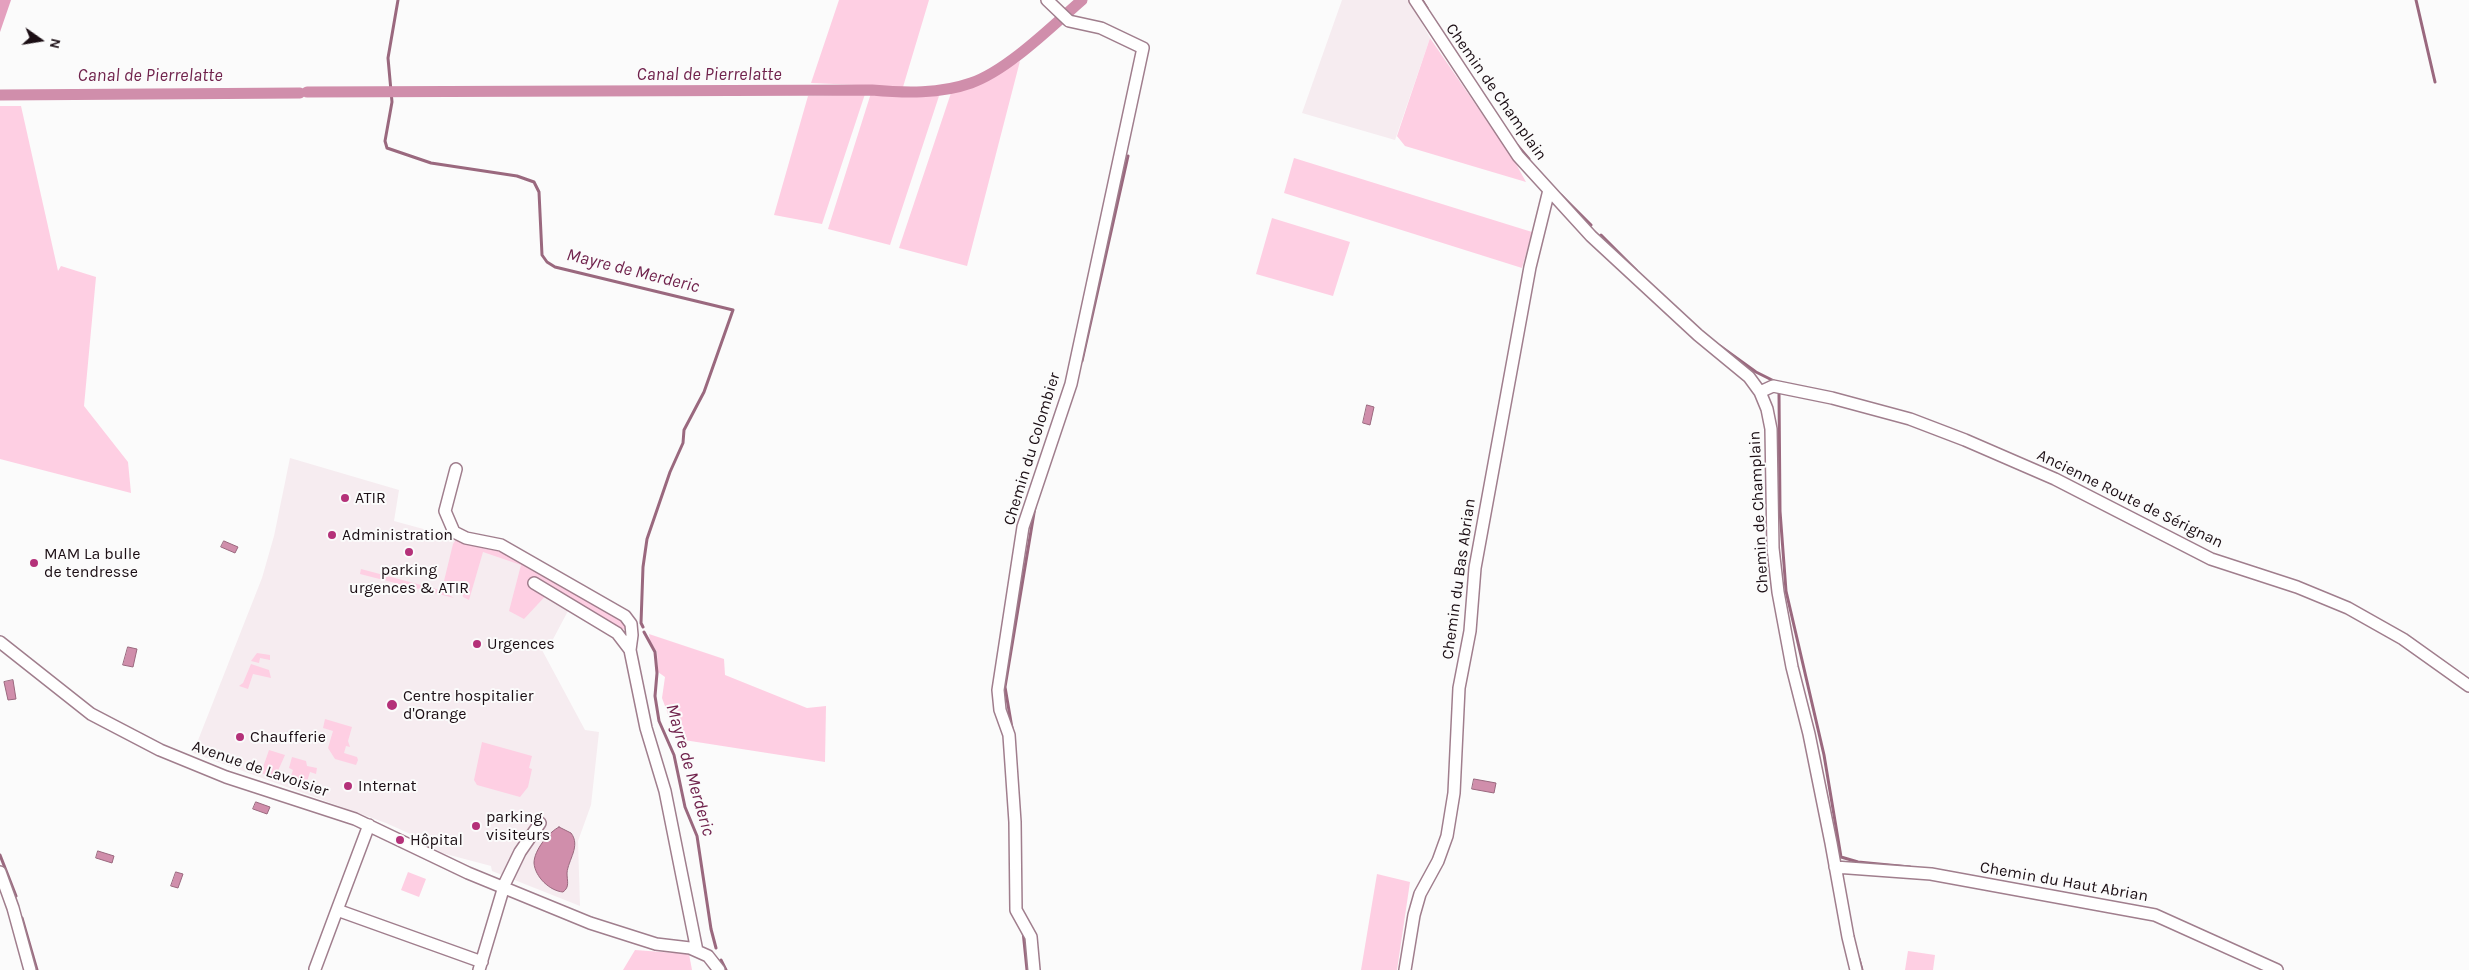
<!DOCTYPE html>
<meta charset="utf-8">
<style>
body{margin:0}
#map{position:relative;width:2469px;height:970px;overflow:hidden;background:#fbfbfb;font-family:Karla,sans-serif}
canvas{display:block}
.north{position:absolute;left:15px;top:15px;width:50px;height:50px;-webkit-text-stroke:4px #fbfbfb;paint-order:stroke;rotate:103deg;font-size:14px;font-weight:700;line-height:20px;text-align:center;color:#1b0e14}
.north::after{content:'';display:block;margin:auto;width:18px;height:22px;background:#1b0e14;clip-path:polygon(50% 0,100% 100%,50% 72%,0 100%)}
</style>
<div id="map">
<canvas width="2469" height="970"></canvas>
<div class="north">N</div>
</div>
<script>
const ctx = document.querySelector('canvas').getContext('2d');
ctx.lineJoin = 'round';
function paint(path, color) {
  ctx.fillStyle = color;
  ctx.fill(path, 'evenodd');
}
function trace(path, color, width, dash) {
  ctx.strokeStyle = color;
  ctx.lineWidth = width;
  ctx.lineCap = dash ? 'butt' : 'round';
  ctx.setLineDash(dash || []);
  ctx.stroke(path);
}
function drawText(font, color, halo, rows, align = 'center') {
  ctx.font = font + ' Karla,sans-serif';
  ctx.lineWidth = 4;
  ctx.setLineDash([]);
  ctx.textBaseline = 'middle';
  ctx.strokeStyle = halo;
  ctx.fillStyle = color;
  for (const [text, x, y, turn = 0] of rows) {
    ctx.save();
    ctx.translate(x, y);
    ctx.rotate((+turn || 0) * Math.PI / 180);
    ctx.textAlign = isNaN(turn) ? turn : align;
    if (halo) ctx.strokeText(text, 0, 0);
    ctx.fillText(text, 0, 0);
    ctx.restore();
  }
}
paint(new Path2D(`
 M 1342,0 L 1409,0 L 1430,38 L 1395,140 L 1302,113 Z
 M 290,458 L 399,490 L 394,521 L 497,549 L 524,563 L 569,609 L 550,645 L 542,642 L 542,650 L 585,730 L 599,732 L 591,805 L 578,841 L 580,906 L 492,871 L 491,866 L 442,853 L 417,837 L 386,823 L 193,753 L 262,578 L 274,536 Z`), '#f6ecf0');
paint(new Path2D(`
 M 839,0 L 929,0 L 903,87 L 811,83 Z
 M 1430,38 L 1515,162 L 1526,182 L 1405,146 L 1397,136 Z
 M 1020,61 L 967,266 L 899,248 L 951,93 L 975,86 Z
 M 872,90 L 939,96 L 890,245 L 828,229 Z
 M 865,94 L 822,224 L 774,215 L 808,96 Z
 M 0,106 L 21,106 L 58,271 L 61,266 L 96,277 L 84,406 L 128,462 L 131,493 L 0,459 Z
 M 1294,158 L 1532,232 L 1522,268 L 1284,193 Z
 M 1272,218 L 1350,242 L 1333,296 L 1256,274 Z
 M 458,537 L 500,546 L 628,624 L 627,631 L 551,590 L 524,619 L 509,611 L 521,565 L 483,552 L 469,600 L 463,597 L 462,587 L 444,581 L 453,544 Z
 M 361,569 L 440,590 L 454,598 L 360,574 Z
 M 649,634 L 724,659 L 725,675 L 807,708 L 826,706 L 825,762 L 684,740 L 676,736 L 662,698 L 665,677 L 658,672 L 657,652 L 650,641 Z
 M 257,653 L 270,655 L 270,660 L 260,658 L 259,663 L 251,661 Z
 M 251,664 L 269,670 L 271,678 L 253,674 L 248,689 L 239,686 L 243,683 Z
 M 325,719 L 352,727 L 348,741 L 350,747 L 346,746 L 344,753 L 357,757 L 358,760 L 356,765 L 335,759 L 328,748 L 333,731 L 323,728 Z
 M 482,742 L 532,756 L 529,768 L 532,769 L 528,787 L 520,797 L 477,785 L 474,780 Z
 M 269,750 L 285,755 L 277,773 L 291,776 L 293,770 L 289,768 L 292,757 L 306,761 L 307,766 L 317,768 L 316,774 L 310,772 L 305,788 L 261,773 Z
 M 408,872 L 426,879 L 419,897 L 401,890 Z
 M 1377,874 L 1410,882 L 1397,970 L 1361,970 Z
 M 635,950 L 689,954 L 692,970 L 623,970 Z
 M 1908,951 L 1935,955 L 1933,970 L 1905,970 Z`), '#fecfe3');
paint(new Path2D(`
 M 0,0 L 11,0 L 0,32 Z`), '#e4a0be');
const water = new Path2D(`
 M 1367,405 L 1374,407 L 1370,425 L 1363,423 Z
 M 224,541 L 238,547 L 235,553 L 221,547 Z
 M 128,647 L 137,649 L 133,667 L 123,665 Z
 M 13,680 L 16,699 L 8,700 L 4,682 Z
 M 1474,779 L 1496,783 L 1494,793 L 1472,789 Z
 M 256,802 L 270,807 L 267,814 L 253,809 Z
 M 559,827 L 571,833 C 581,846 568,860 567,873 C 567,881 570,887 563,892 C 550,891 535,877 534,863 C 534,850 549,832 559,827 Z
 M 98,851 L 114,856 L 112,863 L 96,858 Z
 M 176,872 L 183,874 L 178,888 L 171,886 Z`);
paint(water, '#d08eab');
trace(water, '#9a687e', 1);
trace(new Path2D(`
 M 398,0 L 388,58 L 392,102 L 385,141 L 387,148 L 431,163 L 517,176 L 534,182 L 539,192 L 542,255 L 547,262 L 555,267 L 733,310 L 704,392 L 684,430 L 683,443 L 670,472 L 647,539 L 643,567 L 641,623 L 643,627
 M 1422,0 L 1427,8
 M 2416,0 L 2435,82
 M 1517,145 L 1529,159
 M 1561,195 L 1591,225
 M 1601,235 L 1636,270
 M 1720,346 L 1756,372 L 1776,382
 M 1082,361 L 1128,156
 M 1779,394 L 1780,511 L 1786,591 L 1824,755 L 1841,857 L 1858,862 L 1910,867
 M 644,632 L 655,652 L 657,673 L 655,696 L 659,721 L 674,755 L 685,807 L 697,836 L 711,929 L 716,948
 M 1012,728 L 1005,687 L 1035,507
 M 0,855 L 16,896
 M 22,918 L 37,970
 M 1023,931 L 1027,970
 M 1859,959 L 1862,970
 M 721,960 L 726,970`), '#9a687e', 3);
trace(new Path2D(`
 M 307,92 L 872,90 C 905,93 940,94 971,83 C 1008,70 1052,26 1082,0
 M 0,95 L 300,93`), '#d08eab', 11);
const minor = new Path2D(`
 M 1415,0 L 1518,156 L 1591,236 L 1698,335 L 1749,377 L 1760,392 L 1767,409 L 1771,429 L 1773,548 L 1778,592 L 1792,667 L 1809,734 L 1831,843 L 1848,937 L 1856,970
 M 1760,392 L 1773,386 L 1832,398 L 1910,419 L 1965,440 L 2055,479 L 2211,559 L 2297,587 L 2348,608 L 2403,639 L 2469,686
 M 456,469 L 445,511 L 454,532 L 466,538 L 501,545 L 625,616 L 631,624 L 632,635 L 630,650 L 646,728 L 665,791 L 697,951
 M 534,583 L 617,633 L 630,650
 M 0,642 L 91,714 L 160,750 L 226,777 L 355,819 L 468,873 L 590,923 L 656,944 L 690,948 L 708,956 L 719,970
 M 369,825 L 337,910 L 482,962
 M 1835,867 L 1931,874 L 2155,915 L 2277,970
 M 0,872 L 13,908 L 30,970
 M 315,969 L 337,910
 M 479,970 L 505,883 L 520,852 L 540,823
 M 1034,970 L 1031,937 L 1016,910 L 1015,822 L 1009,735 L 1000,710 L 998,690 L 1023,527 L 1071,384 L 1143,48 L 1101,28 L 1069,21 L 1047,0
 M 1405,970 L 1414,915 L 1420,894 L 1438,861 L 1447,836 L 1454,793 L 1459,688 L 1470,631 L 1475,568 L 1530,267 L 1549,190`);
trace(minor, '#a07e8d', 14);
trace(minor, '#fff', 11);
for (const [x, y, r, color] of [
 [345,498,5,"#b43179"],
 [332,535,5,"#b43179"],
 [409,552,5,"#b43179"],
 [34,563,5,"#b43179"],
 [477,644,5,"#b43179"],
 [392,705,6,"#b43179"],
 [240,737,5,"#b43179"],
 [348,786,5,"#b43179"],
 [476,826,5,"#b43179"],
 [400,840,5,"#b43179"]
]) {
  const dot = new Path2D();
  dot.arc(x, y, r, 0, 2 * Math.PI);
  ctx.fillStyle = color;
  ctx.fill(dot);
  trace(dot, '#fbfbfb', 2);
}
drawText('16px', '#1b0e14', '#fbfbfb', [
 ["Chemin de Champlain",1496,92,55],
 ["Chemin du Colombier",1032,449,-73],
 ["Ancienne Route de Sérignan",2130,499,26],
 ["Chemin de Champlain",1759,512,-93],
 ["Chemin du Bas Abrian",1459,579,-82],
 ["Avenue de Lavoisier",260,769,19],
 ["Chemin du Haut Abrian",2064,882,10]
]);
drawText('16px', '#1b0e14', '#fbfbfb', [
 ["ATIR",355,498],
 ["Administration",342,535],
 ["MAM La bulle",44,554],
 ["de tendresse",44,572],
 ["parking",409,570,"center"],
 ["urgences & ATIR",409,588,"center"],
 ["Urgences",487,644],
 ["Centre hospitalier",403,696],
 ["d'Orange",403,714],
 ["Chaufferie",250,737],
 ["Internat",358,786],
 ["parking",486,817],
 ["visiteurs",486,835],
 ["Hôpital",410,840]
], 'left');
drawText('italic 18px', '#70224c', '#fbfbfb', [
 ["Canal de Pierrelatte",709,75],
 ["Canal de Pierrelatte",150,76],
 ["Mayre de Merderic",633,271,14],
 ["Mayre de Merderic",690,770,74]
]);
</script>
